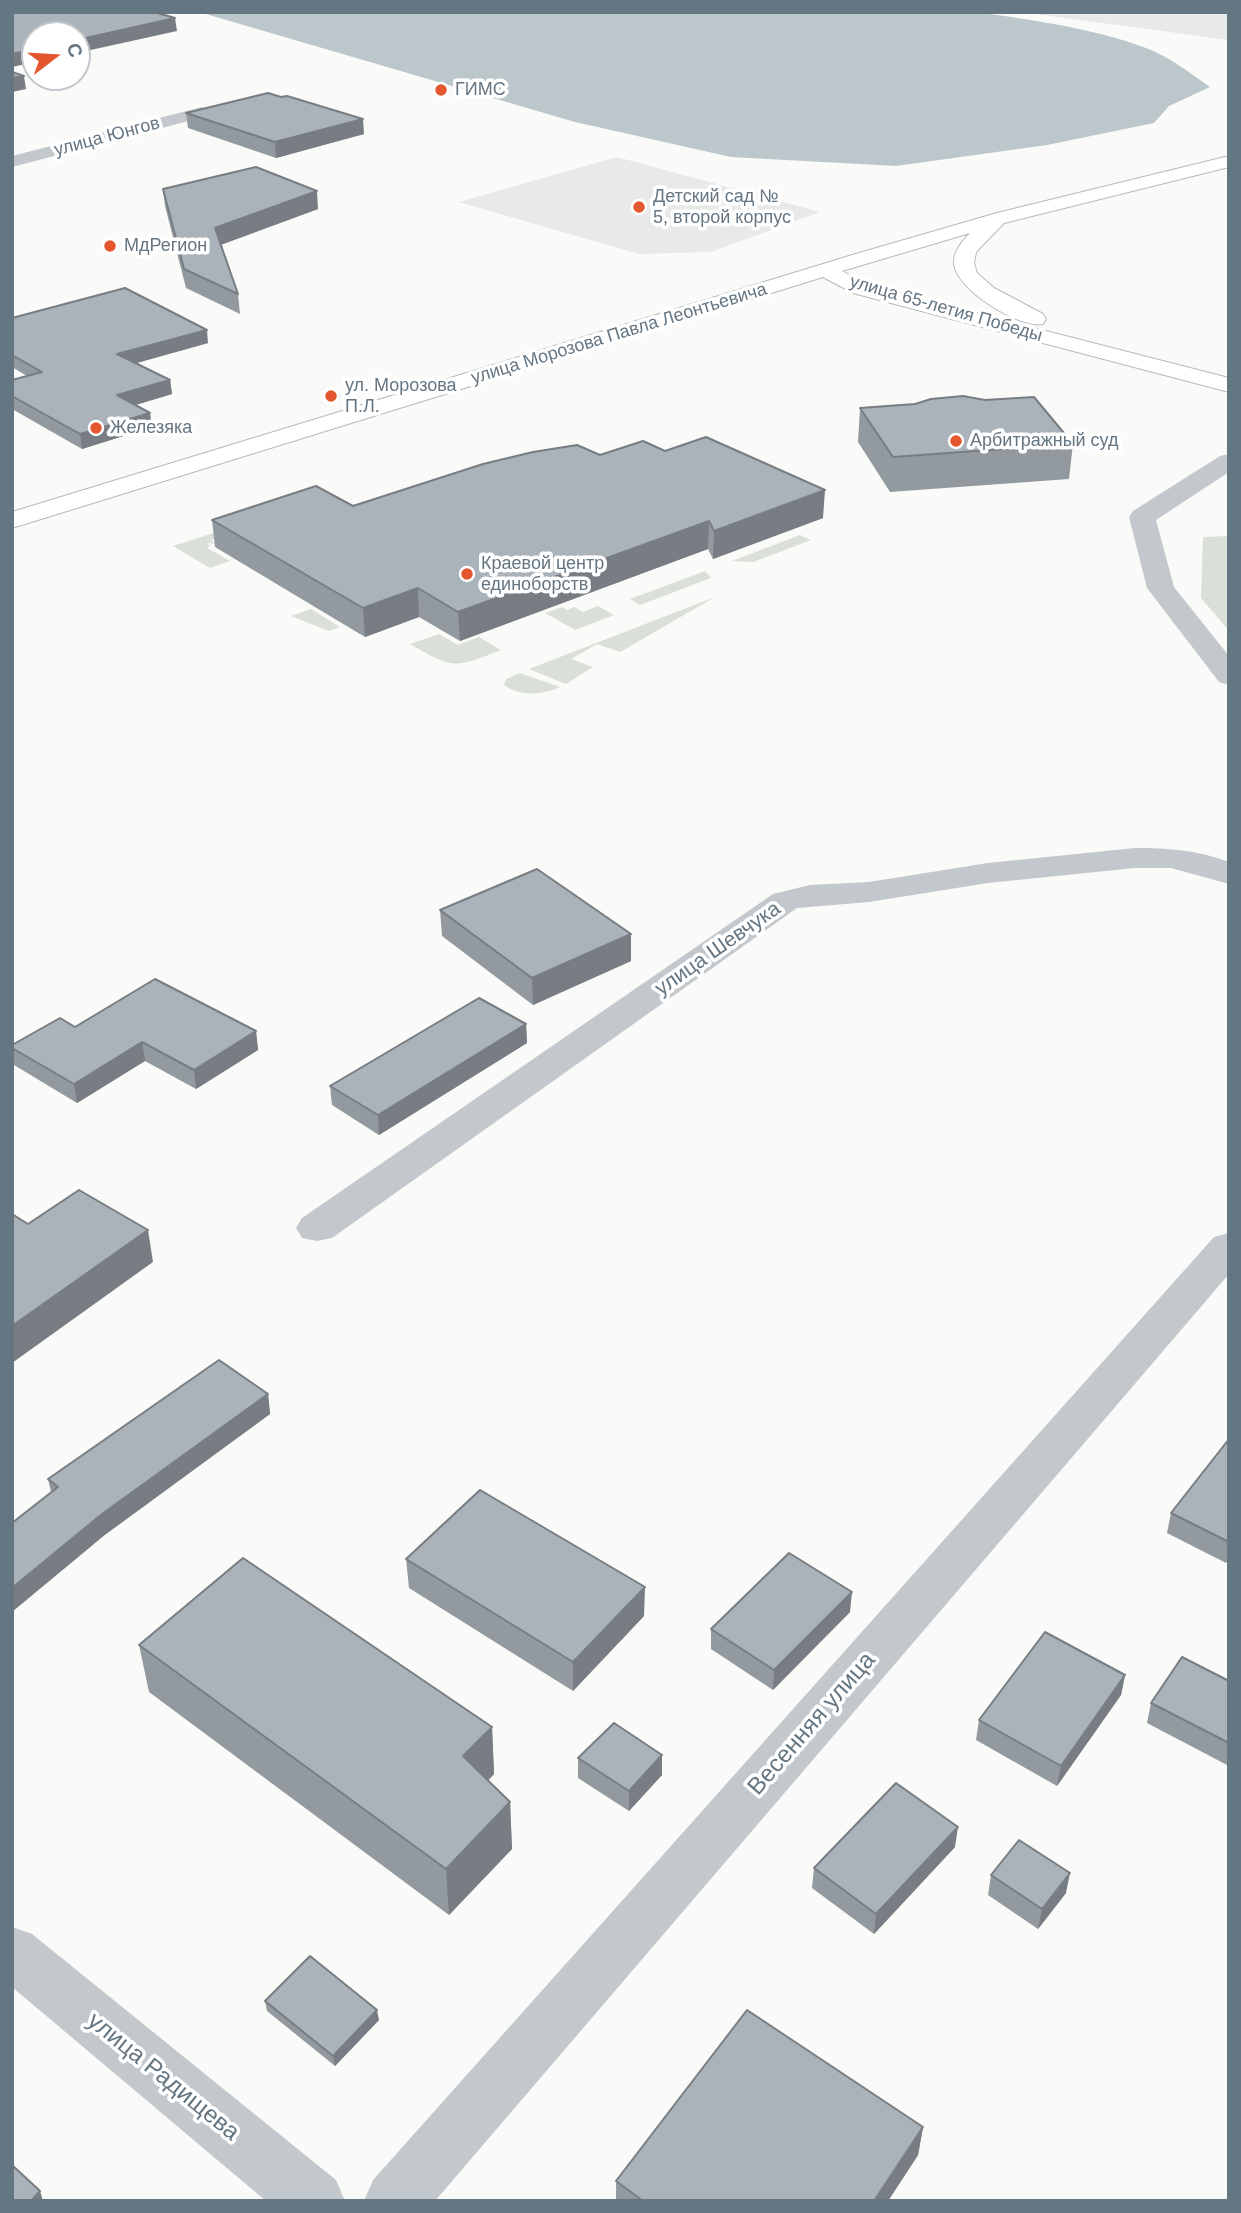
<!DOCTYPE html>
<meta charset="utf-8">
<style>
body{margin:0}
#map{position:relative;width:1241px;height:2213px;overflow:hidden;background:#fafaf8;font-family:Arial,sans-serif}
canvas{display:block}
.frame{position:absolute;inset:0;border:14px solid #657683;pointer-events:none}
.north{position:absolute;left:21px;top:21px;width:70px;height:70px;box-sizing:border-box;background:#fff;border:2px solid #c1c8cd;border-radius:50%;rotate:73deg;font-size:19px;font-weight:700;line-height:28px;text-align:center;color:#657683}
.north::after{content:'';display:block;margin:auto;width:24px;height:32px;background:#e4572e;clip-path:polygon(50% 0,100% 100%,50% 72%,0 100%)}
</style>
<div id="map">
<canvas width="1241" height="2213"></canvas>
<div class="frame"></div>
<div class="north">С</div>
</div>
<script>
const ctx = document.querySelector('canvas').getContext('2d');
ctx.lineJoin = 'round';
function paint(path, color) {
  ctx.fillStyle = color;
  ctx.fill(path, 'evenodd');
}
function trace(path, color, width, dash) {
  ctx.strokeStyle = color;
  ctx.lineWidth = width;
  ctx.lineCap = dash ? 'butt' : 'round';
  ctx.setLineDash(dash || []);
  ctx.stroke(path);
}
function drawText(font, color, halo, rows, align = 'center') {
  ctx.font = font + ' Arial,sans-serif';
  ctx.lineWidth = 7;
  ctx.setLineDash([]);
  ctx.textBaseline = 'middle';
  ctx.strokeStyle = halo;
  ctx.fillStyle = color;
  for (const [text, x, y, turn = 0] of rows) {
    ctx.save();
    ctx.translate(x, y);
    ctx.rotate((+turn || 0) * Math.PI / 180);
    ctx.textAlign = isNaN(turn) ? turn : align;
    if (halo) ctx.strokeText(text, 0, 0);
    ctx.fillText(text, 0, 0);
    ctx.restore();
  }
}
paint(new Path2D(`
 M 1020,12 L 1229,12 L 1229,40 Z
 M 617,157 L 820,212 L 711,252 L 639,254 L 459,202 Z`), '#e8e9e9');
paint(new Path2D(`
 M 236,526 L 242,530 L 211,540 L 216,544 L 207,543 L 210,546 L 207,548 L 230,561 L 210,568 L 173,546 Z
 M 800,535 L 811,540 L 753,562 L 732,561 Z
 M 1229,536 L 1229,631 L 1201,598 L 1203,537 Z
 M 705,571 L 711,578 L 640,605 L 630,599 Z
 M 715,597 L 620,652 L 597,644 L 571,659 L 593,667 L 566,684 L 529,669 Z
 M 598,606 L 614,615 L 575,630 L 545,613 L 562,607 L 567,610 L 574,607 L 583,612 Z
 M 311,609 L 340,627 L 329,631 L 291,616 Z
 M 439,634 L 458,645 L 479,637 L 501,650 C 455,668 454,670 410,644 Z
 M 520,673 L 560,687 C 543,695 520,697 504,685 L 506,679 Z`), '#dadfd7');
paint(new Path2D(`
 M 199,12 L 976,12 C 1032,20 1093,28 1146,48 C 1170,57 1190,73 1210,87 L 1169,106 L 1154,123 L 1047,145 L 896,166 L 731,157 L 575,122 Z`), '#bbc7cb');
const primary = new Path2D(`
 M 1229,156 L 1229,167 L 1004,223 L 976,252 L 974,263 L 977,273 L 994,288 L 1043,314 L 1046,319 L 1043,324 C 1020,329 952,288 954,261 C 954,250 963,241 970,233 L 842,271 L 867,285 L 1229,378 L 1229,392 L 853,293 L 823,277 L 12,528 L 12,512 L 859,253 L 997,213 Z`);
trace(primary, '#b5babe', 2);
paint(new Path2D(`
 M 202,107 L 211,112 L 208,116 L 12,167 L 12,156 Z
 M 1229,454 L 1229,472 L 1156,520 L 1174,587 L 1229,656 L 1229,685 L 1219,682 L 1147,588 L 1129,517 L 1133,511 L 1220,456 Z
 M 1135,848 C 1167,848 1198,850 1229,862 L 1229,884 L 1171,868 L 1135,868 L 988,883 L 869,902 L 797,908 L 332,1238 L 317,1241 L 302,1238 L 296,1228 L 302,1218 L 773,894 L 810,885 L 869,882 L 988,863 Z
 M 1229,1233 L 1229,1274 L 435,2201 L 364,2201 L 373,2180 L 1214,1237 Z`), '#c3c8cc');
paint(new Path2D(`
 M 12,1927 L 32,1934 L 336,2180 L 345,2201 L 266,2201 L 12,1987 Z`), '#c3c8cc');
paint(primary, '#fff');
paint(new Path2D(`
 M 186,113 L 364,134 L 276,158 L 188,128 Z
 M 163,189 L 318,209 L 221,245 L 238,294 L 240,314 L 186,288 L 165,206 Z
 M 12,318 L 208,343 L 136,363 L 170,380 L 172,394 L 135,405 L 152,427 L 82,449 L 12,409 L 12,380 L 27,376 L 12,367 Z
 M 860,408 L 1073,444 L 1069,479 L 890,492 L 858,442 Z
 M 665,451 L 823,518 L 713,559 L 708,549 L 460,641 L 419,617 L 365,637 L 215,547 L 212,520 L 353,506 L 600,455 Z
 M 440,910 L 631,961 L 533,1005 L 442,936 Z
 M 526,1024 L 527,1043 L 379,1135 L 332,1105 L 330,1086 Z
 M 75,1027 L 256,1031 L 258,1050 L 196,1089 L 145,1061 L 77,1103 L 14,1065 L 12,1056 L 12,1045 Z
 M 268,1394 L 270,1414 L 106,1534 L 51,1492 L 48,1479 Z
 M 1229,1439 L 1229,1559 L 1226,1563 L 1167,1533 L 1171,1513 Z
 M 406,1559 L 644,1616 L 573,1691 L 409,1588 Z
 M 850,1612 L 773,1690 L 711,1649 L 711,1629 Z
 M 139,1645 L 492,1727 L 494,1774 L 488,1781 L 510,1802 L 512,1849 L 449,1915 L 149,1692 Z
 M 1125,1675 L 1121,1695 L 1057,1786 L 976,1740 L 979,1720 Z
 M 1229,1681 L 1229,1766 L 1147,1723 L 1151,1703 Z
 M 578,1758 L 662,1775 L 629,1811 L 578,1778 Z
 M 955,1847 L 874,1934 L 812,1888 L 814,1868 Z
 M 991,1875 L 1066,1893 L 1038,1929 L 988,1895 Z
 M 265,2001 L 379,2020 L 335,2066 L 267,2011 Z
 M 923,2127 L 918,2155 L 888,2201 L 616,2201 L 616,2181 Z`), '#929a9f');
paint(new Path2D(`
 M 175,18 L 177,31 L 77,53 L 77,40 Z
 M 35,49 L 35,62 L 12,67 L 12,54 Z
 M 24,76 L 26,89 L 12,92 L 12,78 Z
 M 363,119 L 364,134 L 276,158 L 275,142 Z
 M 317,191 L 318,209 L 217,246 L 215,228 Z
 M 207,330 L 208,343 L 119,368 L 117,354 Z
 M 170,380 L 172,394 L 119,410 L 117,395 Z
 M 150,413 L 152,427 L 82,449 L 80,434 Z
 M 825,490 L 823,518 L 713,559 L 714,531 Z
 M 709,521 L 708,549 L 460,641 L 458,612 Z
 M 418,588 L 419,617 L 365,637 L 363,608 Z
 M 631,934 L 631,961 L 533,1005 L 532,978 Z
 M 526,1024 L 527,1043 L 379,1135 L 378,1115 Z
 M 256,1031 L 258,1050 L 196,1089 L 194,1070 Z
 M 142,1042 L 145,1061 L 77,1103 L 74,1084 Z
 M 148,1230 L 153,1262 L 12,1363 L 12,1326 Z
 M 268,1394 L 270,1414 L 106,1534 L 12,1612 L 12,1588 L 102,1514 Z
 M 645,1587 L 644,1616 L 573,1691 L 573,1662 Z
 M 852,1592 L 850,1612 L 773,1690 L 774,1670 Z
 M 1125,1675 L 1121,1695 L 1057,1786 L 1061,1766 Z
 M 492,1727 L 494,1774 L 466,1803 L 463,1756 Z
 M 662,1755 L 662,1775 L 629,1811 L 629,1791 Z
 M 510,1802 L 512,1849 L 449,1915 L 446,1869 Z
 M 958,1827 L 955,1847 L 874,1934 L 876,1914 Z
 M 1070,1873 L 1066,1893 L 1038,1929 L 1042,1909 Z
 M 377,2010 L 379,2020 L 335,2066 L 333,2056 Z
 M 923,2127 L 918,2155 L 888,2201 L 874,2201 Z
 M 40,2191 L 43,2201 L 31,2201 Z`), '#777d82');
const building = new Path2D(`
 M 12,12 L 154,12 L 175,18 L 77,40 L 77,35 L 35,35 L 35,49 L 12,54 Z
 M 12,72 L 24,76 L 12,78 Z
 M 268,93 L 281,97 L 287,96 L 363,119 L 275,142 L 186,113 Z
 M 256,167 L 317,191 L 215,228 L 238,294 L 184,269 L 163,189 Z
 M 125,288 L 207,330 L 117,354 L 170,380 L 117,395 L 150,413 L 80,434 L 12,396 L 12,380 L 42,372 L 12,355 L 12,318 Z
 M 963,396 L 985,400 L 1034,397 L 1073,444 L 893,457 L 860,408 L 915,404 L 931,399 Z
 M 706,437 L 825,490 L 714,531 L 709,521 L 458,612 L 418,588 L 363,608 L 212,520 L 316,486 L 353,506 L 483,464 L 533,452 L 577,445 L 600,455 L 643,441 L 665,451 Z
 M 537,869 L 631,934 L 532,978 L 440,910 Z
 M 155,979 L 256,1031 L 194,1070 L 142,1042 L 74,1084 L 12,1048 L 12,1045 L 60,1018 L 75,1027 Z
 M 479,998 L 526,1024 L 378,1115 L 330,1086 Z
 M 79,1190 L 148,1230 L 12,1326 L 12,1214 L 28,1224 Z
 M 219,1360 L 268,1394 L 102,1514 L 12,1588 L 12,1523 L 58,1487 L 48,1479 Z
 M 1229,1439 L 1229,1542 L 1171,1513 Z
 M 480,1490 L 645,1587 L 573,1662 L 406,1559 Z
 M 789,1553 L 852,1592 L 774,1670 L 711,1629 Z
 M 243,1558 L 492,1727 L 463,1756 L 510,1802 L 446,1869 L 139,1645 Z
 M 1045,1632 L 1125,1675 L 1061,1766 L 979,1720 Z
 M 1182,1657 L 1229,1681 L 1229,1743 L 1151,1703 Z
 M 614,1723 L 662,1755 L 629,1791 L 578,1758 Z
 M 896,1783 L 958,1827 L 876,1914 L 814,1868 Z
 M 1019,1840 L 1070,1873 L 1042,1909 L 991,1875 Z
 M 310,1956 L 377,2010 L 333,2056 L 265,2001 Z
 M 747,2010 L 923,2127 L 874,2201 L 643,2201 L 616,2181 Z
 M 12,2165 L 40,2191 L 31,2201 L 12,2201 Z`);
paint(building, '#aab3b9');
trace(building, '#777d82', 2);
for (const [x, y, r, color] of [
 [441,90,7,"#e4572e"],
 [639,207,7,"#e4572e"],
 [110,246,7,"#e4572e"],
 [331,396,7,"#e4572e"],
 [96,428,7,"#e4572e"],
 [956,441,7,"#e4572e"],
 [467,574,7,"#e4572e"]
]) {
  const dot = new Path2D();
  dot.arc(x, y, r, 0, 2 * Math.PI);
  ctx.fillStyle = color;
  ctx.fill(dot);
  trace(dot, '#fff', 2.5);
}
drawText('18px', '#657683', '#fff', [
 ["ГИМС",455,90],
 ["Детский сад №",653,197],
 ["5, второй корпус",653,218],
 ["МдРегион",124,246],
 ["ул. Морозова",345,386],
 ["П.Л.",345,407],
 ["Железяка",110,428],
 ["Арбитражный суд",970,441],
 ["Краевой центр",481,564],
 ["единоборств",481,585]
], 'left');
drawText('18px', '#657683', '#fff', [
 ["улица Юнгов",107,137,-15],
 ["улица 65-летия Победы",946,309,16],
 ["улица Морозова Павла Леонтьевича",619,334,-17]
]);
drawText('21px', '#657683', '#fff', [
 ["улица Шевчука",718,949,-35]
]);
drawText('24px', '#657683', '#fff', [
 ["Весенняя улица",812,1724,-49],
 ["улица Радищева",163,2077,39]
]);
</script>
